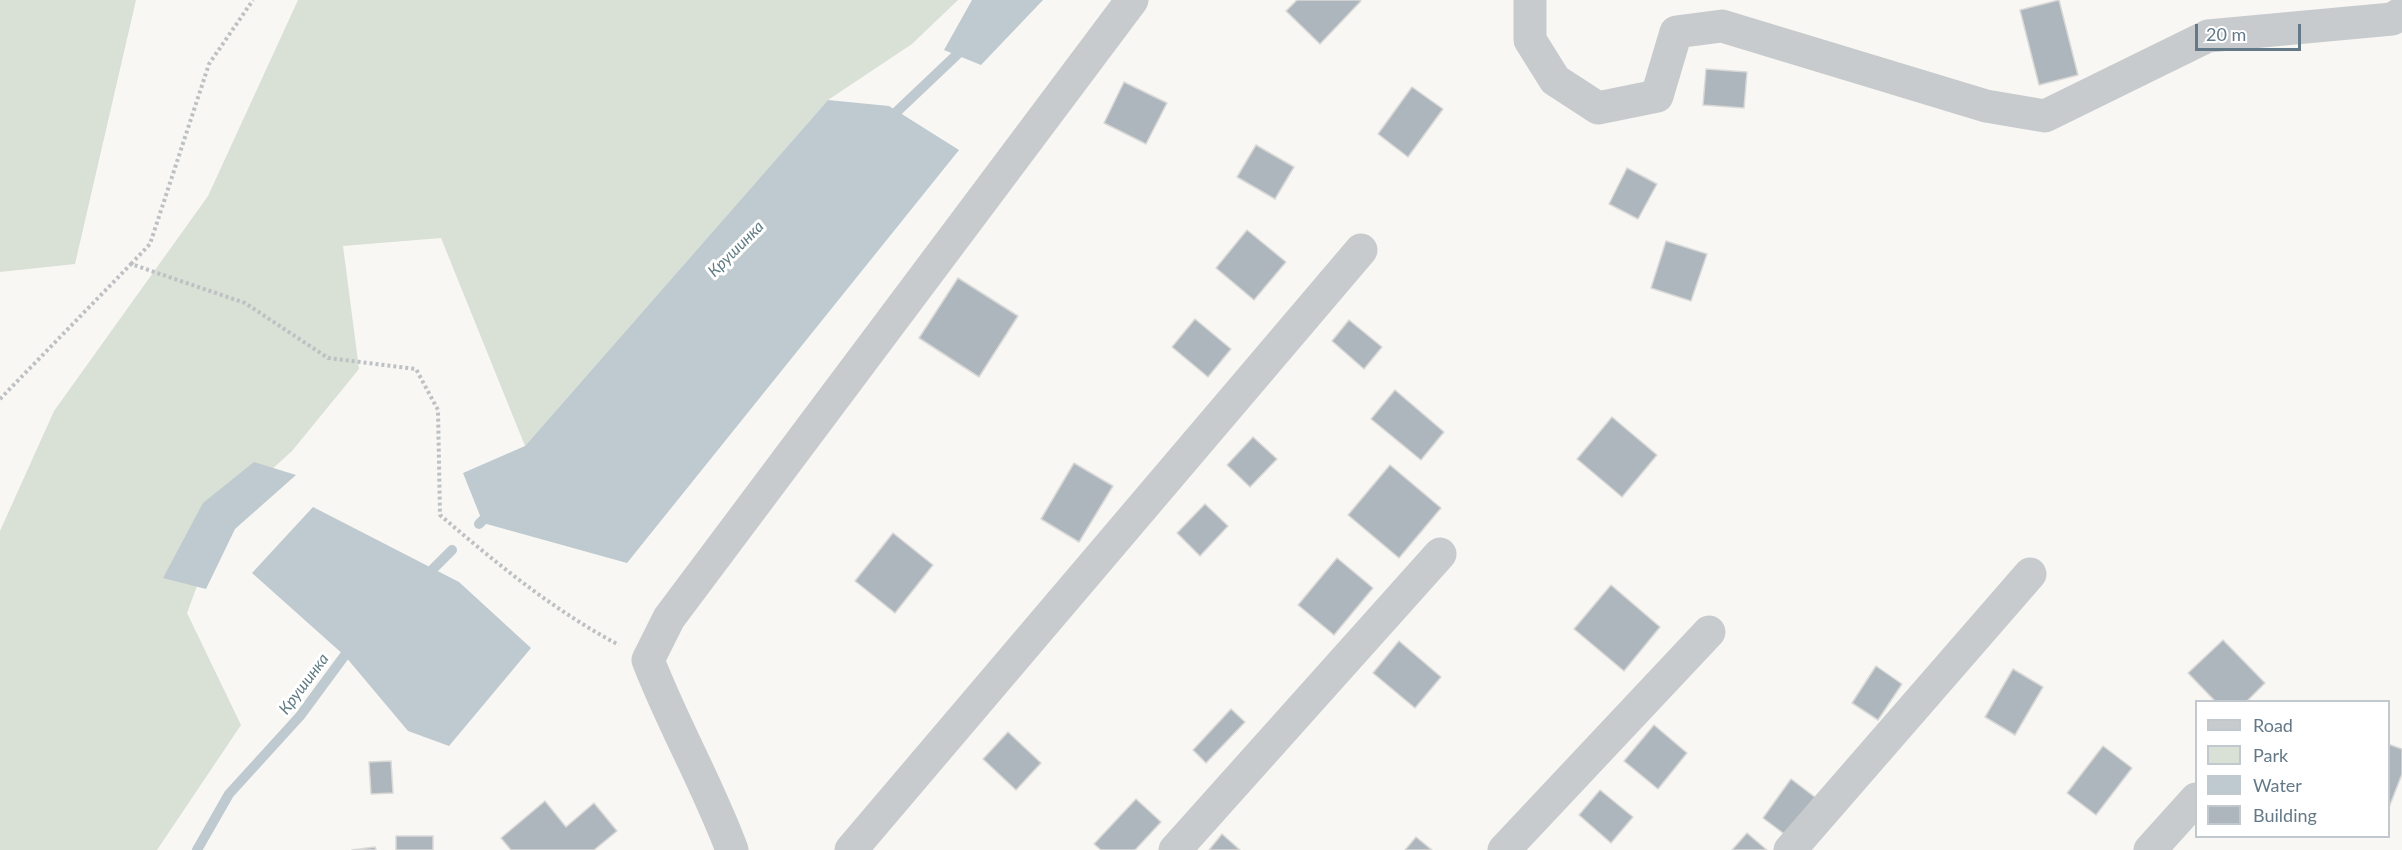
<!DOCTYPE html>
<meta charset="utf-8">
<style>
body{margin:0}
#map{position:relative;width:2402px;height:850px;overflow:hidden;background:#f8f7f4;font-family:Lato,sans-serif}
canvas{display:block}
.legend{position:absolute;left:2195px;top:700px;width:195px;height:138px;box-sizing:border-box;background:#fff;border:2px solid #c1c9cf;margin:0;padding:8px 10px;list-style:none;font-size:18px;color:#647988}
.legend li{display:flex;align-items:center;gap:12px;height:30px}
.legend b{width:30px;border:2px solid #c1c9cf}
.scale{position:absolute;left:2195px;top:24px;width:106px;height:27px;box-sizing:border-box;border:3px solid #647988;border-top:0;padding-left:8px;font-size:18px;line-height:21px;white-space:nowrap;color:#647988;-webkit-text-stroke:4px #fff;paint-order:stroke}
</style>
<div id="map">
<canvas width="2402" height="850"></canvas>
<ul class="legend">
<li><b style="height:8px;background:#c7cbce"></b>Road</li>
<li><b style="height:16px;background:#d9e0d5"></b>Park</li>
<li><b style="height:16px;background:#becacf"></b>Water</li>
<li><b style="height:16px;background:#adb6bc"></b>Building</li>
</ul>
<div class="scale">20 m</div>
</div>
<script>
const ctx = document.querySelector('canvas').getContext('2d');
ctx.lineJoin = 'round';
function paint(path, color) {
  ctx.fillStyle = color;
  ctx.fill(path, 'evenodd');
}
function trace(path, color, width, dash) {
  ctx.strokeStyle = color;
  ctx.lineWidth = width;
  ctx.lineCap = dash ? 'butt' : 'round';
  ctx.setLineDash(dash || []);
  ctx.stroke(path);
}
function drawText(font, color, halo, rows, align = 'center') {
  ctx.font = font + ' Lato,sans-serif';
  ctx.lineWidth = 6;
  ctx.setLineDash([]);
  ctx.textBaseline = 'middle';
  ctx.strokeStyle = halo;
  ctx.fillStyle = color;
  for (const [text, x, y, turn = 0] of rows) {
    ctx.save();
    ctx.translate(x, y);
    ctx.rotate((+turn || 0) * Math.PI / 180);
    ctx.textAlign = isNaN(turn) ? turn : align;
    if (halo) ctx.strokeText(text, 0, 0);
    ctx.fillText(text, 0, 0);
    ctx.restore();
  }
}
paint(new Path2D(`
 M 0,0 L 136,0 L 75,264 L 0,272 Z
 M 298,0 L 958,0 L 912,44 L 828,100 L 525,446 L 441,238 L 343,246 L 359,369 L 292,451 L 224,513 L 187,613 L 241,725 L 157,850 L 0,850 L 0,531 L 54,411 L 208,196 Z`), '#d9e0d5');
paint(new Path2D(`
 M 972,0 L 1043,0 L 981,65 L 944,50 Z
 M 828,100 L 889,106 L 959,150 L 627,563 L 483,523 L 463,473 L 525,446 Z
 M 254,462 L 296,475 L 235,529 L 206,589 L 163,578 L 203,503 Z
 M 313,507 L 459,582 L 531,648 L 449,746 L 408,731 L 345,656 L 252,573 Z`), '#becacf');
trace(new Path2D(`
 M 888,120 L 966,46
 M 479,524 L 493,510
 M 423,579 L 452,550
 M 197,850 L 229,794 L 300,716 L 345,655 L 354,647`), '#becacf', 10);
const building = new Path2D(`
 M 1297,0 L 1360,0 L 1361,1 L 1320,44 L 1286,11 Z
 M 2059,0 L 2078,75 L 2039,85 L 2020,10 Z
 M 1706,69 L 1747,72 L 1744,108 L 1703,105 Z
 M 1124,82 L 1167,103 L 1146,144 L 1104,123 Z
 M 1412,87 L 1443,109 L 1408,157 L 1378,134 Z
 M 1256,145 L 1294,167 L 1275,199 L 1237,177 Z
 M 1627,168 L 1657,184 L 1638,219 L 1609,204 Z
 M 1247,230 L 1286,262 L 1254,300 L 1216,268 Z
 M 1666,241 L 1707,254 L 1691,301 L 1651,288 Z
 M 958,278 L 1018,316 L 979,377 L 919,338 Z
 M 1195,319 L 1231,349 L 1208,377 L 1172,347 Z
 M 1349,320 L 1382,347 L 1364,369 L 1332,341 Z
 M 1395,390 L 1444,432 L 1421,460 L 1371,419 Z
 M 1612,417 L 1657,455 L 1622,497 L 1577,459 Z
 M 1253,437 L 1277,459 L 1250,487 L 1227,465 Z
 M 1074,463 L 1113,486 L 1079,542 L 1041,519 Z
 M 1390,465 L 1441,508 L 1399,558 L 1348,515 Z
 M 1205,504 L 1228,526 L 1200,556 L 1177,533 Z
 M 893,533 L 933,565 L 895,613 L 855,581 Z
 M 1337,558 L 1373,588 L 1334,635 L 1298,605 Z
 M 1611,585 L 1660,627 L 1624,671 L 1574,629 Z
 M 2223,640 L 2265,683 L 2246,702 L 2216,702 L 2188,673 Z
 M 1399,641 L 1441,677 L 1415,708 L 1373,673 Z
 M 1876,666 L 1902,684 L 1878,720 L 1852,703 Z
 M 2013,669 L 2043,687 L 2015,735 L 1985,717 Z
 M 1231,709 L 1245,722 L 1206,763 L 1193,750 Z
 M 1654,725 L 1687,753 L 1658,789 L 1624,761 Z
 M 1008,732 L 1041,763 L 1016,790 L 983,759 Z
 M 2388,744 L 2402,749 L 2402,774 L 2388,810 Z
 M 2103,746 L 2132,768 L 2096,815 L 2067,793 Z
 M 391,761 L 393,793 L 371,794 L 369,762 Z
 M 1791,779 L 1816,798 L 1787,836 L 1763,818 Z
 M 1600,790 L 1633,817 L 1611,843 L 1579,815 Z
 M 1136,799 L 1161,822 L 1135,850 L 1101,850 L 1094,844 Z
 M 545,801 L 566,827 L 594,803 L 617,831 L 594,850 L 511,850 L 501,838 Z
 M 1747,833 L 1767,850 L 1732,850 Z
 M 1222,834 L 1240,850 L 1209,850 Z
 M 396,836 L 433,836 L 433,850 L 396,850 Z
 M 1416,837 L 1432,850 L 1405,850 Z
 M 375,847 L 376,850 L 352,850 Z`);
paint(building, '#adb6bc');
trace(building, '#d9d9d7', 1.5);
trace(new Path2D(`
 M 131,264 L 150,244 L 209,64 L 253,0
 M 0,399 L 131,264 L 245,303 L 328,358 L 416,369 L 438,410 L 440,515 C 496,563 553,610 619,645`), '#bec1c3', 4, [3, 3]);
trace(new Path2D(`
 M 1530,0 L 1530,40 L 1555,80 L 1598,108 L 1657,96 L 1676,32 L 1722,26 L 1986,106 L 2045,116 L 2208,36 L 2392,19 L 2402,13
 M 732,850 C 708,785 673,725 648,660 L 669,618 L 1132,0
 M 851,850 L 1361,250
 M 1175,850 L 1440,554
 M 1504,850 L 1709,632
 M 1790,850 L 2030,574
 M 2150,850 L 2196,799`), '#c7cbce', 33);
drawText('italic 16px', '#607b83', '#fff', [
 ["Крушинка",736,249,-45],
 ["Крушинка",304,684,-53]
]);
</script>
